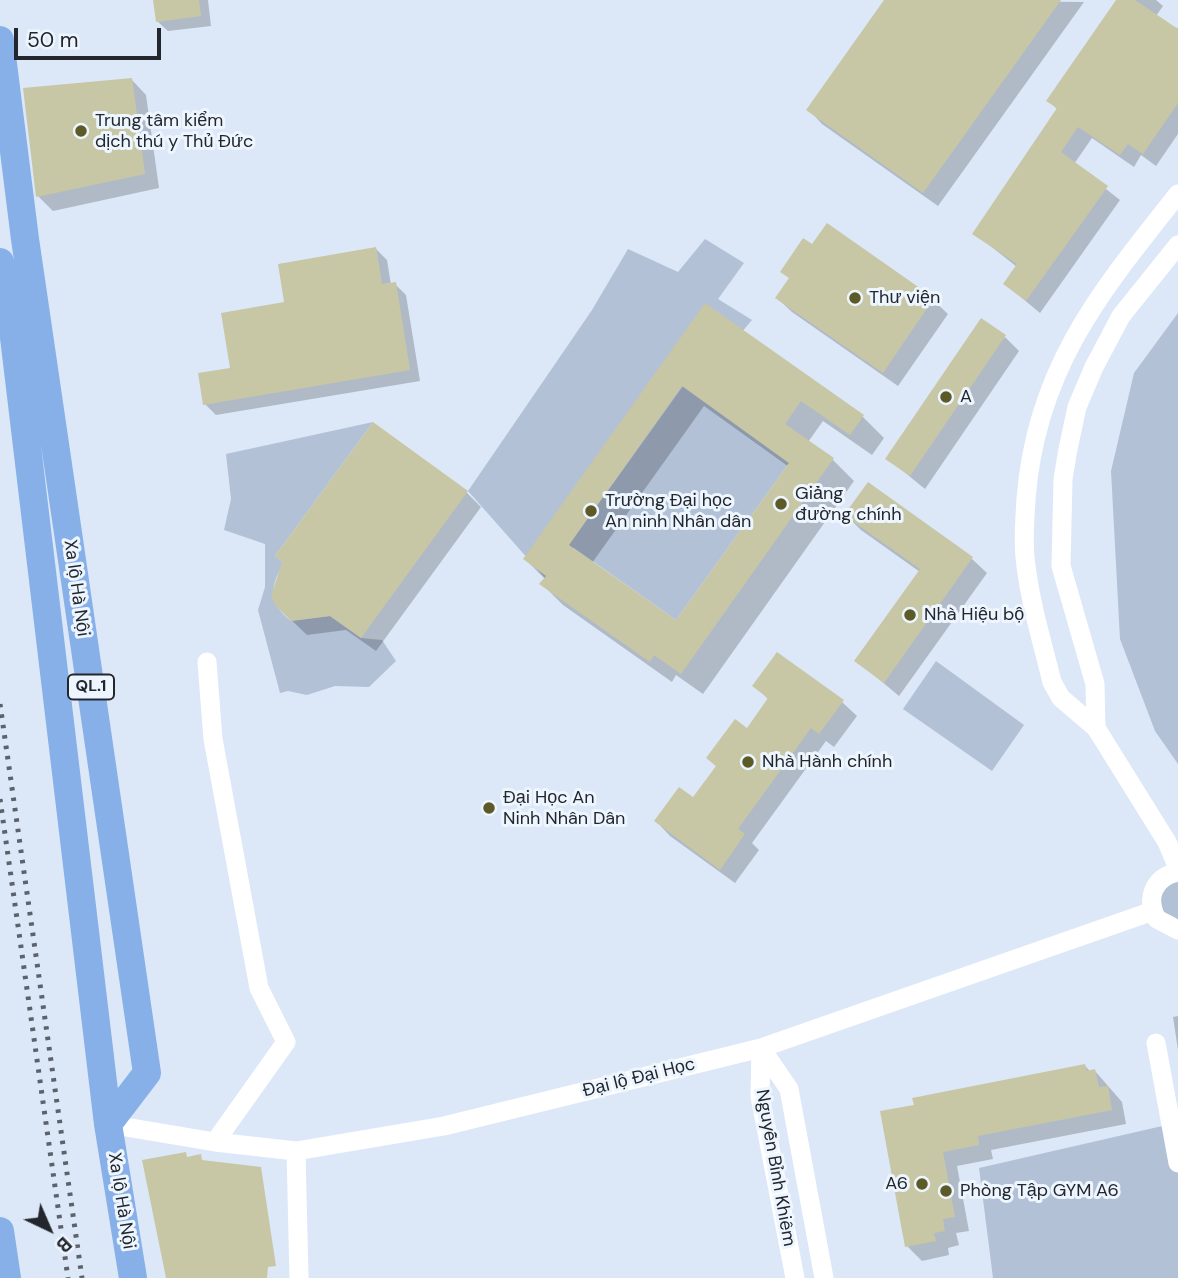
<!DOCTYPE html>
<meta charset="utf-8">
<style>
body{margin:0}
#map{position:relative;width:1178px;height:1278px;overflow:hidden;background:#dce8f8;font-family:"DM Sans",sans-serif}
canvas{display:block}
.north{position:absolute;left:14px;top:1194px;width:70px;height:70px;-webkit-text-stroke:5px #edf5ff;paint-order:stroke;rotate:136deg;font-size:19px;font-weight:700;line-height:28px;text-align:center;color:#23272d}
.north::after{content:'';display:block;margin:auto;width:24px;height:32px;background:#23272d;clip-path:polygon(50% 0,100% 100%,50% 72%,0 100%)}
.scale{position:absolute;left:14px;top:28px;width:147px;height:32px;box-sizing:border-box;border:4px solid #23272d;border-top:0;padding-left:9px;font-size:21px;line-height:24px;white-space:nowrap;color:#23272d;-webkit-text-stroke:5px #edf5ff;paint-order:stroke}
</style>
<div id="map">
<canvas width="1178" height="1278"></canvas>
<div class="north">B</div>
<div class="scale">50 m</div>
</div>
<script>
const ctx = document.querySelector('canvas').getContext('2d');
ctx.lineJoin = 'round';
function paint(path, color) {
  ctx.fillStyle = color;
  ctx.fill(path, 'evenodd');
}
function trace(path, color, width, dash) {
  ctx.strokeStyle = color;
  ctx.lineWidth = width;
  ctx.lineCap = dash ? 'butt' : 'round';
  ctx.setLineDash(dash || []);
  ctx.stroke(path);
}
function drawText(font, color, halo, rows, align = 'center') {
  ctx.font = font + ' "DM Sans",sans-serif';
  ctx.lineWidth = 6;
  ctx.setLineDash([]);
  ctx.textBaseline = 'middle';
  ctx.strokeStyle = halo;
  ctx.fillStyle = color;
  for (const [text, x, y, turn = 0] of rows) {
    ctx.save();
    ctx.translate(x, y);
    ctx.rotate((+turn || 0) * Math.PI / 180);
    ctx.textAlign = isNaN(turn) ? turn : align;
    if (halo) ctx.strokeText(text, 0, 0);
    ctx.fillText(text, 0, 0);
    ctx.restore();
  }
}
paint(new Path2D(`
 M 705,239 L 744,263 L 718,299 L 752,320 L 725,352 L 701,329 L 607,492 L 683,386 L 789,463 L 676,620 L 574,548 L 552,586 L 468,491 L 592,310 L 628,249 L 678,272 Z
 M 1178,313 L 1178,764 L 1155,731 L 1120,639 L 1111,471 L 1134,373 Z
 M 373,422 L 275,556 L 284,563 C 269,586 269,604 291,621 L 330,616 L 361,638 L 382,640 L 396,661 L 369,687 L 335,686 L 307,695 L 288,691 L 280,693 L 258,610 L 265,587 L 265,544 L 224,530 L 231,499 L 226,454 Z
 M 936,661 L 1024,725 L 992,771 L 903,709 Z
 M 1178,879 L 1178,922 L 1165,917 C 1158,895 1159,891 1178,879 Z
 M 1171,1124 L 1178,1161 L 1178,1278 L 993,1278 L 979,1168 Z`), '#b2c1d6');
paint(new Path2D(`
 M 155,0 L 208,0 L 211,26 L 168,31 L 157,21 Z
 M 886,0 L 1084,2 L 938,206 L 822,124 L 808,109 Z
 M 1118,0 L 1156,0 L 1163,6 L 1156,16 L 1176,30 L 1178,27 L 1178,134 L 1156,166 L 1141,155 L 1134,167 L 1092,138 L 1074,164 L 1120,200 L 1040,313 L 1005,284 L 1017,267 L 974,233 L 1058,110 L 1049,101 Z
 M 132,80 L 146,95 L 159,188 L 53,211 L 38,196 Z
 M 827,226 L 933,300 L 948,314 L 898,386 L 792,312 L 777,298 L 790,279 L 782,271 L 813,246 Z
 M 376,249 L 387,260 L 391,285 L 395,284 L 406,295 L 420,381 L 216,415 L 205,404 L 286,304 Z
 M 705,306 L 863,417 L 884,438 L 872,455 L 823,421 L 808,442 L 833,460 L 854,481 L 703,694 L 676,675 L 672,682 L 563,605 L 542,584 L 545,579 L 525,559 ZM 704,406 L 789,467 L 676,622 L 592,563 Z
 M 1005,337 L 1019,351 L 925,489 L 887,458 Z
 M 373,425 L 467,493 L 481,507 L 376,651 L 346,630 L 307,635 L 285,614 Z
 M 868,485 L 972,559 L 987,573 L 899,696 L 857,661 L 920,572 L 861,530 L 846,515 Z
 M 755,686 L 842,702 L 857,716 L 834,747 L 826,741 L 752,843 L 759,850 L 735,883 L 670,836 L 656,821 L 694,800 L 717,767 L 708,758 L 747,730 L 769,700 Z
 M 1178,1016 L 1178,1050 L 1173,1017 Z
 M 1085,1066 L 1091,1072 L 1095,1071 L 1122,1102 L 1126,1124 L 991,1150 L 993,1159 L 957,1166 L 969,1231 L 956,1233 L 959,1245 L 948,1248 L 949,1255 L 922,1261 L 907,1246 L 882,1113 Z`), '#0003');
paint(new Path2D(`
 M 153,0 L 199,0 L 201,16 L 156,22 Z
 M 884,0 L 1061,0 L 923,193 L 806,110 Z
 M 1116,0 L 1135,0 L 1178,29 L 1178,103 L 1143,154 L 1128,144 L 1120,155 L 1078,127 L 1061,152 L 1108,186 L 1026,301 L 1003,284 L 1017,264 L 972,234 L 1057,108 L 1046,101 Z
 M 132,78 L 145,174 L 36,197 L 23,88 Z
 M 827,223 L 934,298 L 883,373 L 775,298 L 789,278 L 780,272 L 803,238 L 812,244 Z
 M 376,247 L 382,284 L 396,282 L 410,370 L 203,405 L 198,373 L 230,368 L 221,313 L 284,302 L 278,264 Z
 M 705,303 L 864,415 L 850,435 L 801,401 L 785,424 L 834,458 L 681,674 L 654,655 L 650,662 L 539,584 L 546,576 L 523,559 ZM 682,386 L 789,463 L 676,620 L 569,545 Z
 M 981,318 L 1006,335 L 910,476 L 885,459 Z
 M 373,422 L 468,491 L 361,638 L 330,616 L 291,621 L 275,605 L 271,596 L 282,562 L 275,556 Z
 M 868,482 L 973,557 L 884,683 L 854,661 L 920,569 L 844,515 Z
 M 777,652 L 844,700 L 819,734 L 811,728 L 738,829 L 745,834 L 720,870 L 654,821 L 679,787 L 693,797 L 716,766 L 706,758 L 735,719 L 747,728 L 768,698 L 752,686 Z
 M 1085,1064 L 1087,1071 L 1095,1069 L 1099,1087 L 1108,1086 L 1112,1110 L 978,1136 L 979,1145 L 943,1152 L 955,1217 L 943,1219 L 945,1231 L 934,1233 L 936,1241 L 905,1247 L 880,1111 L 914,1105 L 912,1098 Z
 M 186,1152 L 187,1157 L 201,1154 L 202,1160 L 261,1167 L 276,1266 L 268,1267 L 267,1278 L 166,1278 L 142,1160 Z`), '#c7c7a5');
trace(new Path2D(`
 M 1178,194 C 1100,292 1036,369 1026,499 C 1025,517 1023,538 1025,557 C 1029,599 1042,641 1052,682 L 1061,698 L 1096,728 L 1167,842 L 1178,868
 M 207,662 L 213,739 L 259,988 L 286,1042 L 215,1142
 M 1096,728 L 1095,684 L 1061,566 L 1063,479 L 1068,449 L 1077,407 L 1094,367 L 1121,316 L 1178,245
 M 1178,872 C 1154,877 1145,898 1157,919 L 1178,930
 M 1156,1043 L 1178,1163
 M 761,1048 L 789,1089 L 824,1278
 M 761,1048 L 760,1096 L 795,1278
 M 108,1124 L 215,1142 L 296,1151 L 444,1126 L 761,1048 L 1153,911
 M 296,1151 L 299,1278`), '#fff', 19);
trace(new Path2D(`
 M 0,40 L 25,239 L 147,1073 L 108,1124
 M 0,262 L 10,304 L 108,1124 L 133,1278
 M 0,1231 L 7,1278`), '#87b0e8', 28);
trace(new Path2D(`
 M 0,704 L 82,1278
 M 0,799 L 68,1278`), '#5c626b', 5, [3.5, 7]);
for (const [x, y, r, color] of [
 [81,131,7,"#5c5a27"],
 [855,298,7,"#5c5a27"],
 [946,397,7,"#5c5a27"],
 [781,504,7,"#5c5a27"],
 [591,511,7,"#5c5a27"],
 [910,615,7,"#5c5a27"],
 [748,762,7,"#5c5a27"],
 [489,808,7,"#5c5a27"],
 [922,1184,7,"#5c5a27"],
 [946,1191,7,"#5c5a27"]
]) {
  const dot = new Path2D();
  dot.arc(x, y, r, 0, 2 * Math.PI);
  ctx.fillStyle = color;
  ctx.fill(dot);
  trace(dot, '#edf5ff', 2.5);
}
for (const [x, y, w] of [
 [91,687,46]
]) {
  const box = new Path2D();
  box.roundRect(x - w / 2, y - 12.5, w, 25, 5);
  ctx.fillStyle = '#edf5ff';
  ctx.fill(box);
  trace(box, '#23272d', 2);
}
drawText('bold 16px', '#23272d', null, [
 ["QL.1",91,687]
]);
drawText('18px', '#23272d', '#edf5ff', [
 ["Trung tâm kiểm",95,121],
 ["dịch thú y Thủ Đức",95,142],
 ["Thư viện",869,298],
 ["A",960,397],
 ["Giảng",795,494],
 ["đường chính",795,515],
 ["Trường Đại học",605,501],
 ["An ninh Nhân dân",605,522],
 ["Nhà Hiệu bộ",924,615],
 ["Nhà Hành chính",762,762],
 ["Đại Học An",503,798],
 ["Ninh Nhân Dân",503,819],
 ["A6",908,1184,"right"],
 ["Phòng Tập GYM A6",960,1191]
], 'left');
drawText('18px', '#23272d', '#edf5ff', [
 ["Xa lộ Hà Nội",76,588,82],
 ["Đại lộ Đại Học",639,1078,-14],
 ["Nguyễn Bỉnh Khiêm",775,1168,80],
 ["Xa lộ Hà Nội",121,1201,81]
]);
</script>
